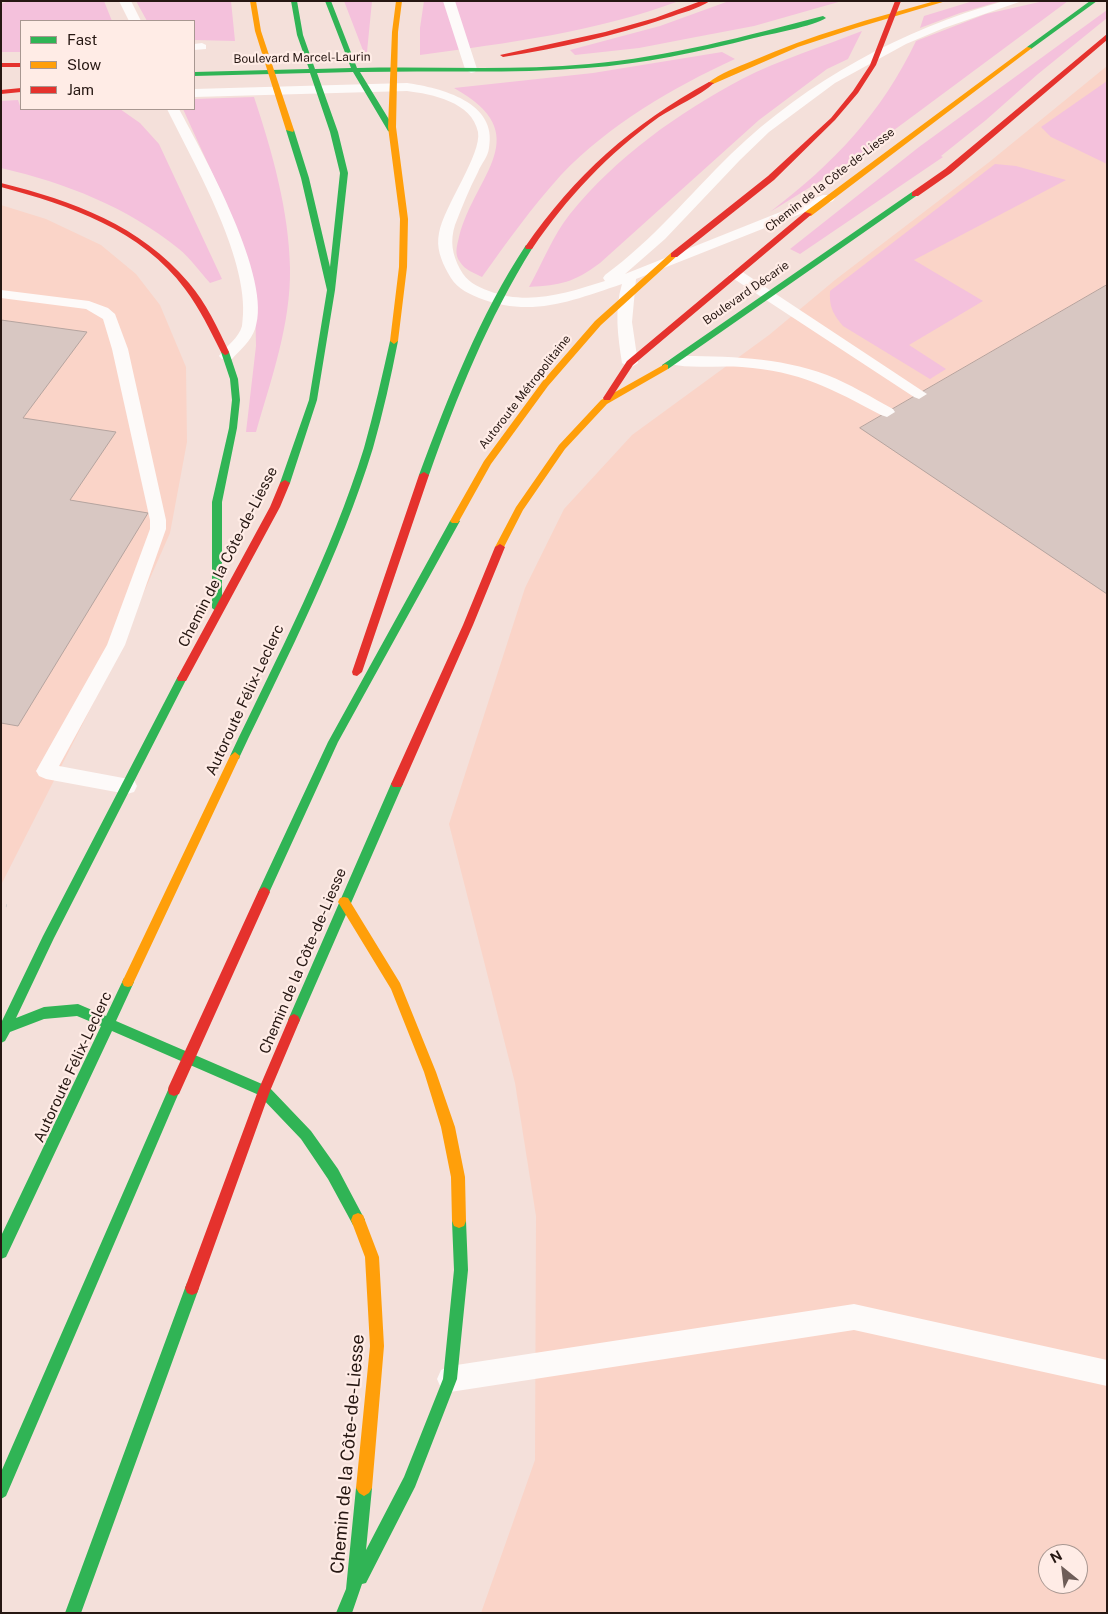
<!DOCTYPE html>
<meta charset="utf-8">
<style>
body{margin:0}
#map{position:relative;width:1108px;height:1614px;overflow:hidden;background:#f4e0da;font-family:"Public Sans",sans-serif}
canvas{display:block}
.frame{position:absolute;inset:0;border:2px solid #261712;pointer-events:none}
.legend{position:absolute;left:20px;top:20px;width:175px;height:90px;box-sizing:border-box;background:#ffece6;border:1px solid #a89791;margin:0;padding:6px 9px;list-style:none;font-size:15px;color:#261712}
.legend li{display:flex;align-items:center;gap:10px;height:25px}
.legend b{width:25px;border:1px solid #a89791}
.north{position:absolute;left:1038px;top:1544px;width:50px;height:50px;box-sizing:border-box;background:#ffece6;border:1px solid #a89791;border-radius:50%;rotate:331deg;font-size:14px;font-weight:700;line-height:20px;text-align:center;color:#261712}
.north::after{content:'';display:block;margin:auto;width:18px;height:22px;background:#6e5d58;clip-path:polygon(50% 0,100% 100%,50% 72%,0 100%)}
</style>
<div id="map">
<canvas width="1108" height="1614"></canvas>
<div class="frame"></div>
<ul class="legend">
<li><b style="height:6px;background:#30b455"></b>Fast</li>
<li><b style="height:6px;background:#ff9f0a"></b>Slow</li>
<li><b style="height:6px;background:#e5322d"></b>Jam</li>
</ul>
<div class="north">N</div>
</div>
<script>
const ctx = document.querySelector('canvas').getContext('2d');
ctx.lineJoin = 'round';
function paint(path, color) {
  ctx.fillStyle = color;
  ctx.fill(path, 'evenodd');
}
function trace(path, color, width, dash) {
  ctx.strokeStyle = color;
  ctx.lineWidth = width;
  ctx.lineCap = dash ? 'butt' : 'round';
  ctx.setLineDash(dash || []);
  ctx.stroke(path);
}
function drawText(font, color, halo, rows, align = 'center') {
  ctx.font = font + ' "Public Sans",sans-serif';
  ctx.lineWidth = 4.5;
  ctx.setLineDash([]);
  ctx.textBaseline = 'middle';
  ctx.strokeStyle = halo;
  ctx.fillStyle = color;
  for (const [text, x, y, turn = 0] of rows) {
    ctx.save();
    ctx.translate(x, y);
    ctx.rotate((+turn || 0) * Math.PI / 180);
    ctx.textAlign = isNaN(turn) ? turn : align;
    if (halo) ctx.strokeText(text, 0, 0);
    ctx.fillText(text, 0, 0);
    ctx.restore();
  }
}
paint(new Path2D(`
 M 1107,66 L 1107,1613 L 481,1613 L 535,1460 L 536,1216 L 515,1083 L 449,824 L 525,588 L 564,509 L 632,435 L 769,335 L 835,280 L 988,163 ZM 1048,1554 L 1078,1554 L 1078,1584 L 1048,1584 Z
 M 1,205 L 46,219 L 101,245 L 136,274 L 160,305 L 186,367 L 187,442 L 170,533 L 106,678 L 1,885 Z`), '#fad4c8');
paint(new Path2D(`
 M 9,1 L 104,1 L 112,21 L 21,21 L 21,52 L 1,52 L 1,4 Z
 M 136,1 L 231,1 L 235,41 L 194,40 L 194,21 L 147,21 Z
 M 344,1 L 372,1 L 367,52 L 364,53 Z
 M 424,1 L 679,1 C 596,32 508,43 420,55 L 420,28 Z
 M 729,1 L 842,1 L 754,26 L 696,37 L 639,48 L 575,55 L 570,50 L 660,26 Z
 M 973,1 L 1001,1 L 960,13 L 920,28 L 924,16 Z
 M 1044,1 L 1068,1 L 851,162 L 770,212 C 834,163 881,114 916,41 L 986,14 Z
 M 1107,10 L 1107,18 L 1038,74 L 986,120 L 941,156 L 943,157 L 800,254 L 790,249 L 919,147 Z
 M 862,31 L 848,59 L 827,69 L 759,120 L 600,263 C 573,283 561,285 529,287 C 542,264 553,235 570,214 C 616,157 678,113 742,79 C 779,60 824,46 862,31 Z
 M 722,52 L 735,59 C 672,88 610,124 561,175 C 532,207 507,242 482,277 C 474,273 465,270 460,262 C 454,254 457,246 459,237 C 475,174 538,135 454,88 L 593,73 Z
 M 1107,81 L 1107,164 L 1051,137 L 1041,127 Z
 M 254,97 C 272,151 289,211 290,268 C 291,324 271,380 256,432 L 246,432 L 256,346 L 255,300 L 223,197 L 183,109 L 194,109 L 194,99 Z
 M 18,100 L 21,109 L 120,109 L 140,123 L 159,144 L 222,279 L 210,283 C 200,272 190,258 179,249 C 127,207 66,183 1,168 L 1,101 Z
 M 995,164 L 1016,166 L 1066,180 L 914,260 L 983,301 L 909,345 L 946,369 L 930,379 L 843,326 C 833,314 829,307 830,291 Z`), '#f4c1dc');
const building = new Path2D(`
 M 1107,285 L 1107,594 L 860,428 Z
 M 1,320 L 87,332 L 23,418 L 116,432 L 70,500 L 148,513 L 18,726 L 1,723 Z`);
paint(building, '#d8c7c2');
trace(building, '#b5a49f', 1);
trace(new Path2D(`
 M 1,905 L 9,906`), '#d5d0ce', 3, [1, 4]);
paint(new Path2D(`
 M 119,1 L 131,1 L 141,21 L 129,21 Z
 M 443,1 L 455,1 L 477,69 L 475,72 L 471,73 L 465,69 Z
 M 1004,1 L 1022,1 L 944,28 L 906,44 L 835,83 L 769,132 L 740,160 L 665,239 L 625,274 L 823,195 L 833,195 L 835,198 L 833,201 L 636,279 L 632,322 L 638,363 L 630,368 L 622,363 C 618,337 614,310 622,284 C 571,301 532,318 479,298 C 465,292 455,287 448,273 C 441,260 436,248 439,233 C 444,206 482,154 478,132 C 472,102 432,94 407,91 L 194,97 L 194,89 L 407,83 C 441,88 498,102 489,148 C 488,157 481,164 478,172 C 469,189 462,207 455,225 C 450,241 452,254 460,269 C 467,282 476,286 489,291 C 529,306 566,293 605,281 L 603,278 L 605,275 C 653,240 689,195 731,154 C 808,80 901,30 1004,1 Z
 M 202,43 L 206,45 L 206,49 L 194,50 L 194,44 Z
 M 167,109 L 179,109 C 203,154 274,280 255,329 C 251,341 240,350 232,359 L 222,359 L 219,356 C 226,346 239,338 242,326 C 253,264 194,164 167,109 Z
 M 736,270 L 741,271 L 927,394 L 919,399 L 914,397 L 731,277 L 729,274 Z
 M 1,290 L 89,301 L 108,308 L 115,314 L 128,349 L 166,520 L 166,529 L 125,645 L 59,766 L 134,780 L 137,786 L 134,792 L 127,794 L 46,779 L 39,776 L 36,771 L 107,645 L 150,529 L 150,520 L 112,349 L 103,319 L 86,309 L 1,298 Z
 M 675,356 C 726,356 779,357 827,375 C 850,384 871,397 893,409 L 895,412 L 887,417 L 881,415 C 832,389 800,371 742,367 C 720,365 690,369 670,364 L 667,361 Z
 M 854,1304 L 1107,1360 L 1107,1386 L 854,1330 L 450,1392 L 441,1388 L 437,1379 L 441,1370 L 450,1366 Z`), '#fdfaf9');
paint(new Path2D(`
 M 291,1 L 297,1 L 303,35 L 315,69 L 351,68 L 325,1 L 331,1 L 357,68 C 434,66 512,71 589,64 C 669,57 746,36 823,16 L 826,18 C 814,26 771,34 754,38 C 699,52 643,64 586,68 C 511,74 435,70 360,72 L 396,131 L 392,133 L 388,131 L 353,72 L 317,73 L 338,132 L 348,173 L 335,290 L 317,400 L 290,483 L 285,486 L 280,483 L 309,400 L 327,290 L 301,178 L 286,130 L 287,128 L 294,130 L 309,178 L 330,267 L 340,173 L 330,132 L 310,73 L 194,76 L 194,72 L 309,69 L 297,35 Z
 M 1090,1 L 1097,1 L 1031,49 L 1027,49 L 1027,47 Z
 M 912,192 L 919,194 L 668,369 L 662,369 L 662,365 Z
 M 526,245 L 533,247 C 488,319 457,396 429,475 L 427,477 L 421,477 L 419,475 C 449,395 479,316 526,245 Z
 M 394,338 L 398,341 C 391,377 383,413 373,448 C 340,555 288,655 240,756 L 239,759 L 231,759 L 230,756 C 278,655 331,555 364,448 C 374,412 382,377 390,341 Z
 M 225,349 L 229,352 L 238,379 L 240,400 L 237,428 L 222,502 L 222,608 L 217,612 L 212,608 L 212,502 L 229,428 L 232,400 L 230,379 L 221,352 Z
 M 455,518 L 460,521 L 338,742 L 268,895 L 264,897 L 260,895 L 258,892 L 328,742 L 450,521 Z
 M 182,674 L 187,678 L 54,938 L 16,1018 L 44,1007 L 78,1004 L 106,1016 L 124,978 L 128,977 L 132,978 L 134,982 L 116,1021 L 269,1087 L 311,1131 L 338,1169 L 365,1220 L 363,1225 L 358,1227 L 353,1225 L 328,1179 L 301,1139 L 259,1095 L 112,1031 L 6,1257 L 1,1259 L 1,1236 L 101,1026 L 77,1016 L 44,1019 L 10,1032 L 5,1041 L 1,1043 L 1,1023 L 43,936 L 177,678 Z
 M 397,780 L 401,781 L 403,784 L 300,1020 L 298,1024 L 294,1026 L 290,1024 L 288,1020 L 391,784 L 393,781 Z
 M 174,1084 L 179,1086 L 180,1090 L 6,1496 L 1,1499 L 1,1472 L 168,1090 L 169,1086 Z
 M 459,1214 L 464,1216 L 466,1221 L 468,1270 L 457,1379 L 415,1487 L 366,1583 L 362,1584 L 352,1613 L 336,1613 L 346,1589 L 356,1488 L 359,1483 L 364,1480 L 369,1483 L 372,1488 L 366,1550 L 404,1477 L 443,1379 L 454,1270 L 452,1221 L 454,1216 Z
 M 192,1281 L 197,1283 L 199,1288 L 81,1613 L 65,1613 L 185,1288 L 187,1283 Z`), '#30b455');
paint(new Path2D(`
 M 250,1 L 256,1 L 261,31 L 294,130 L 293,132 L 286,130 L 255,31 Z
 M 396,1 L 402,1 L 398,32 L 396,127 L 408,219 L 407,267 L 398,341 L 394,344 L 390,341 L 399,267 L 400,219 L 388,127 L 392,32 Z
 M 935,1 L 946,1 L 856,28 L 798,47 L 713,84 L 708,83 C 720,73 738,67 752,61 C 811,35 873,18 935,1 Z
 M 1027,47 L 1032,48 L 811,216 L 805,216 L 805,212 Z
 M 671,253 L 678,255 L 601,325 L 548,386 L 491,464 L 458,523 L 452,523 L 450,521 L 484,461 L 542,382 L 595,321 Z
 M 665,364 L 668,365 L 668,369 L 607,404 L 565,449 L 523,510 L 503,549 L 497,549 L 495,547 L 516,507 L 559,445 L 601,400 Z
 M 235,752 L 240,756 L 132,986 L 128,987 L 124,986 L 122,982 L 124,978 L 230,756 Z
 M 344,897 L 348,898 L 400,983 L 436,1072 L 455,1127 L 465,1177 L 466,1221 L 464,1226 L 459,1228 L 454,1226 L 452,1221 L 451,1177 L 441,1127 L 424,1072 L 391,989 L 338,902 L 340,898 Z
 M 358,1213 L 363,1215 L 379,1257 L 384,1346 L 372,1488 L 369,1493 L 364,1496 L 359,1493 L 356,1488 L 370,1346 L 365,1257 L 351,1220 L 353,1215 Z`), '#ff9f0a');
paint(new Path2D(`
 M 701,1 L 710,1 C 698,9 681,13 667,18 C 614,36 559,48 503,57 L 500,55 L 605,32 L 655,18 Z
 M 895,1 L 901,1 L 876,65 L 858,93 L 835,120 L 774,180 L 677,257 L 671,257 L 671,253 L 768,176 L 831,118 L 853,91 L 870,65 Z
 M 1107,34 L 1107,40 L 951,173 L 918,196 L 912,196 L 912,192 L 945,169 Z
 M 1,63 L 21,63 L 21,67 L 1,67 Z
 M 709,82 L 714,83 C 700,96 676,106 659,117 C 608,154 567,197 532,249 L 526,249 L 525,247 C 575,175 632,124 709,82 Z
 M 21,88 L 21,92 L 1,94 L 1,90 Z
 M 1,183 C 73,201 140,225 189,283 C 206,303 218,328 229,352 L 228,354 L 225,355 L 221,352 C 210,330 200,309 185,289 C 142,230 69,205 1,187 Z
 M 805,212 L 812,214 L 633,365 L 610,400 L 604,400 L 603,398 L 627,361 Z
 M 424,472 L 429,475 L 362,672 L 357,676 L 353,675 L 352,672 L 419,475 Z
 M 285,480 L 290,483 L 280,507 L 186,681 L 178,681 L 177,678 L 270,507 L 280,483 Z
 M 500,544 L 505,547 L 473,625 L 403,784 L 401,787 L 393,787 L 391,784 L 463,625 L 495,547 Z
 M 264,887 L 268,889 L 270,892 L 179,1094 L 174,1096 L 169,1094 L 168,1090 L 169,1086 L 258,892 L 260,889 Z
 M 294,1014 L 298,1016 L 300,1020 L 270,1091 L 199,1288 L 197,1293 L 192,1295 L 187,1293 L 185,1288 L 258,1091 L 290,1016 Z`), '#e5322d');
drawText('12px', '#261712', '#ffece6', [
 ["Boulevard Marcel-Laurin",302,58,-1],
 ["Chemin de la Côte-de-Liesse",830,180,-38],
 ["Boulevard Décarie",746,293,-35],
 ["Autoroute Métropolitaine",525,392,-52]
]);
drawText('15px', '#261712', '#ffece6', [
 ["Chemin de la Côte-de-Liesse",228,557,-63],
 ["Autoroute Félix-Leclerc",245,700,-65],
 ["Chemin de la Côte-de-Liesse",303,961,-67],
 ["Autoroute Félix-Leclerc",73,1067,-65]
]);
drawText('18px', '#261712', '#ffece6', [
 ["Chemin de la Côte-de-Liesse",348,1454,-85]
]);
</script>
